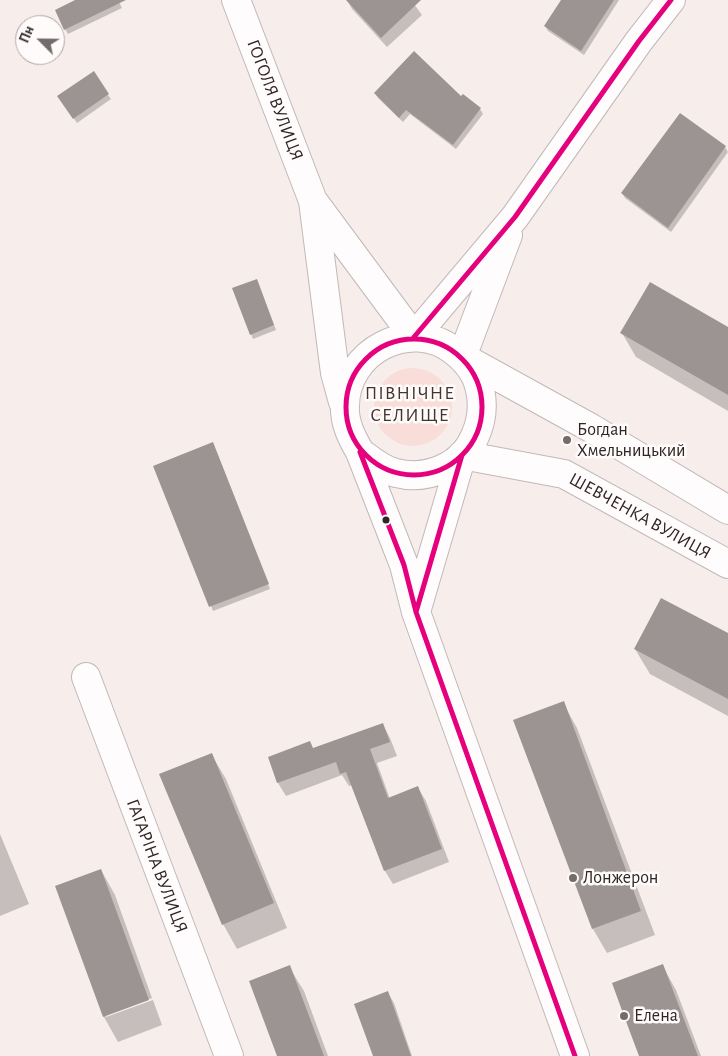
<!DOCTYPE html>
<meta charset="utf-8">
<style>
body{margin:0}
#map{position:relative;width:728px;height:1056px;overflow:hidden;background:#f7eeec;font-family:"Alegreya Sans",sans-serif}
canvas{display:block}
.north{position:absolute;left:15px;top:15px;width:50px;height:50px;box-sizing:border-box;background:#fffbfa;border:1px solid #aba6a5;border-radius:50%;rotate:293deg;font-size:14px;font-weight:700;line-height:20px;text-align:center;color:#2c2625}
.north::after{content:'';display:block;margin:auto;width:18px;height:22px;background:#736c6b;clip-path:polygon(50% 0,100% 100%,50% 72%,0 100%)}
</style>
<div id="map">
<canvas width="728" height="1056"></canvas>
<div class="north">Пн</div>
</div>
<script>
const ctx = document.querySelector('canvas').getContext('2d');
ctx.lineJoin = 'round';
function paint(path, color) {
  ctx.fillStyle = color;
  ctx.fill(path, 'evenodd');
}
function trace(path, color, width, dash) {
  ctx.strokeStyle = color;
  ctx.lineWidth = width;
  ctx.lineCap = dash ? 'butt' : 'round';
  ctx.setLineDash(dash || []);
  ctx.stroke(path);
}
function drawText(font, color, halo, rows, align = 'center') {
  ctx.font = font + ' "Alegreya Sans",sans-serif';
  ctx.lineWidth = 5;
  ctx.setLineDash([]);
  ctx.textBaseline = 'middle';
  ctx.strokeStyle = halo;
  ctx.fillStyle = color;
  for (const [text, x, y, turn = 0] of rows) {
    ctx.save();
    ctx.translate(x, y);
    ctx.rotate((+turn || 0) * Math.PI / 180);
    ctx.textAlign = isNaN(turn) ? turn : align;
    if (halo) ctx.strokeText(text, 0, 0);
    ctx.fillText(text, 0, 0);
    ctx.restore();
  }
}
paint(new Path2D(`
 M374 407a39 39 0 1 1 78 0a39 39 0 1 1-78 0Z`), '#f9ddd8');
paint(new Path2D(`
 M 78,0 L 118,0 L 122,8 L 68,34 L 65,29 Z
 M 347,0 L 411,0 L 422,15 L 387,47 L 352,9 Z
 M 563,0 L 619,0 L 584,55 L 548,31 L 545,26 Z
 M 375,93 L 461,98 L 480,109 L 483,114 L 456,149 L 410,114 L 403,122 L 378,98 Z
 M 108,95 L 111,99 L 77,123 L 62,101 Z
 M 725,147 L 728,152 L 671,232 L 625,198 L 622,193 Z
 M 259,285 L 276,330 L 253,339 L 251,334 Z
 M 728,329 L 728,411 L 636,357 L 622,333 Z
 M 215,449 L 270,589 L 213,611 L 155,467 Z
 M 728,634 L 728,716 L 650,674 L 635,649 Z
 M 563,703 L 577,728 L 655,935 L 607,953 L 593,929 L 515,721 Z
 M 383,725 L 390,738 L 397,756 L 377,763 L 390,799 L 418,788 L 426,801 L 449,862 L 393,884 L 385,871 L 352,785 L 349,786 L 342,775 L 286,796 L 278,783 L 269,758 L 314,749 Z
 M 211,754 L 226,779 L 287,928 L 237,949 L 223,924 Z
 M 0,834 L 29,904 L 0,916 Z
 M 101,870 L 115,895 L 152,998 L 106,1015 L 106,1017 L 153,1000 L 162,1025 L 118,1042 L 104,1017 L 56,887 Z
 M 662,965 L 676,990 L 701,1056 L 641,1056 Z
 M 289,967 L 304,991 L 328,1056 L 279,1056 Z
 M 388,993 L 394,1003 L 412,1056 L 375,1056 Z`), '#0003');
paint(new Path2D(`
 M 75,0 L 126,0 L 64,30 L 55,10 Z
 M 346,0 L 421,0 L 381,38 Z
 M 561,0 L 614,0 L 581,51 L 544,26 Z
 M 414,51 L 461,96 L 463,94 L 481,108 L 453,145 L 406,110 L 399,118 L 374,93 Z
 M 94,71 L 109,94 L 73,119 L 57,96 Z
 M 680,113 L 726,146 L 668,228 L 621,193 Z
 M 257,279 L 274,325 L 250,335 L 232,288 Z
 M 650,282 L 728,327 L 728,395 L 620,333 Z
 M 213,442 L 269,584 L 209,607 L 153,466 Z
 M 661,598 L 728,633 L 728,699 L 634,649 Z
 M 564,701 L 641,911 L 592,929 L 513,720 Z
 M 383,723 L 390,742 L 370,749 L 388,798 L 418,786 L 442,849 L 384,871 L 346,772 L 340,774 L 336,762 L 277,783 L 268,757 L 310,741 L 313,748 Z
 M 212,753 L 274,903 L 222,925 L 159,774 Z
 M 101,869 L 149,1000 L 103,1017 L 55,886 Z
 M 663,964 L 698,1056 L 639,1056 L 624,1016 L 612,983 Z
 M 290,965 L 324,1056 L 277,1056 L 249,981 Z
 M 388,991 L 411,1056 L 373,1056 L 354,1004 Z`), '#9b9493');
const street = new Path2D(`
 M 86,677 L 229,1056`);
const secondary = new Path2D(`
 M 236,0 L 313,201 L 335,373 L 343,402
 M 314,202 L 414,337
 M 414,337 L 515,217 L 639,41 L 671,0
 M 462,357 L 508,235
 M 464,358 L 591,428 L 728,510
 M 360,452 C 371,460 382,470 396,473 C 427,481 463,466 475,436 C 484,416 484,397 476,377 C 471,367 463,358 454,351 C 411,317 345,351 345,406 C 344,423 352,438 360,452 L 404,565 L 416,612 L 575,1056
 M 462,455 L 564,474 L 728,564
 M 416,612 L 462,455`);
trace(street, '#c1b9b8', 30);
trace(secondary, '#c1b9b8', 30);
trace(street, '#fefcfc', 28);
trace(secondary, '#fefcfc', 28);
trace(new Path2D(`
 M 414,337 L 515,217 L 639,41 L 671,0
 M346 407a68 68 0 1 1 136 0a68 68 0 1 1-136 0Z
 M 360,452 L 404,565 L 416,612 L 575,1056
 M 416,612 L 462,455`), '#e5007d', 5);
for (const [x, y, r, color] of [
 [567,440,5,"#736c6b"],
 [386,520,4.5,"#2c2625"],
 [573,878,5,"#736c6b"],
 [624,1016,5,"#736c6b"]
]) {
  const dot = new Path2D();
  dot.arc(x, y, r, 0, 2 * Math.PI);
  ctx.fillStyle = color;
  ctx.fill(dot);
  trace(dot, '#fffbfa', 2);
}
drawText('18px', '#2c2625', '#fffbfa', [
 ["ГОГОЛЯ ВУЛИЦЯ",275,100,69],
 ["ШЕВЧЕНКА ВУЛИЦЯ",640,516,29],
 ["ГАГАРІНА ВУЛИЦЯ",157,866,69]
]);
drawText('18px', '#2c2625', '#fffbfa', [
 ["Богдан",577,430],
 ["Хмельницький",577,451],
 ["Лонжерон",583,878],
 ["Елена",634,1016]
], 'left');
ctx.letterSpacing = '1px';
drawText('19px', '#423532', '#fffbfa', [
 ["ПІВНІЧНЕ",410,393],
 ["СЕЛИЩЕ",410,415]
]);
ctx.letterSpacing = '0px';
</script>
